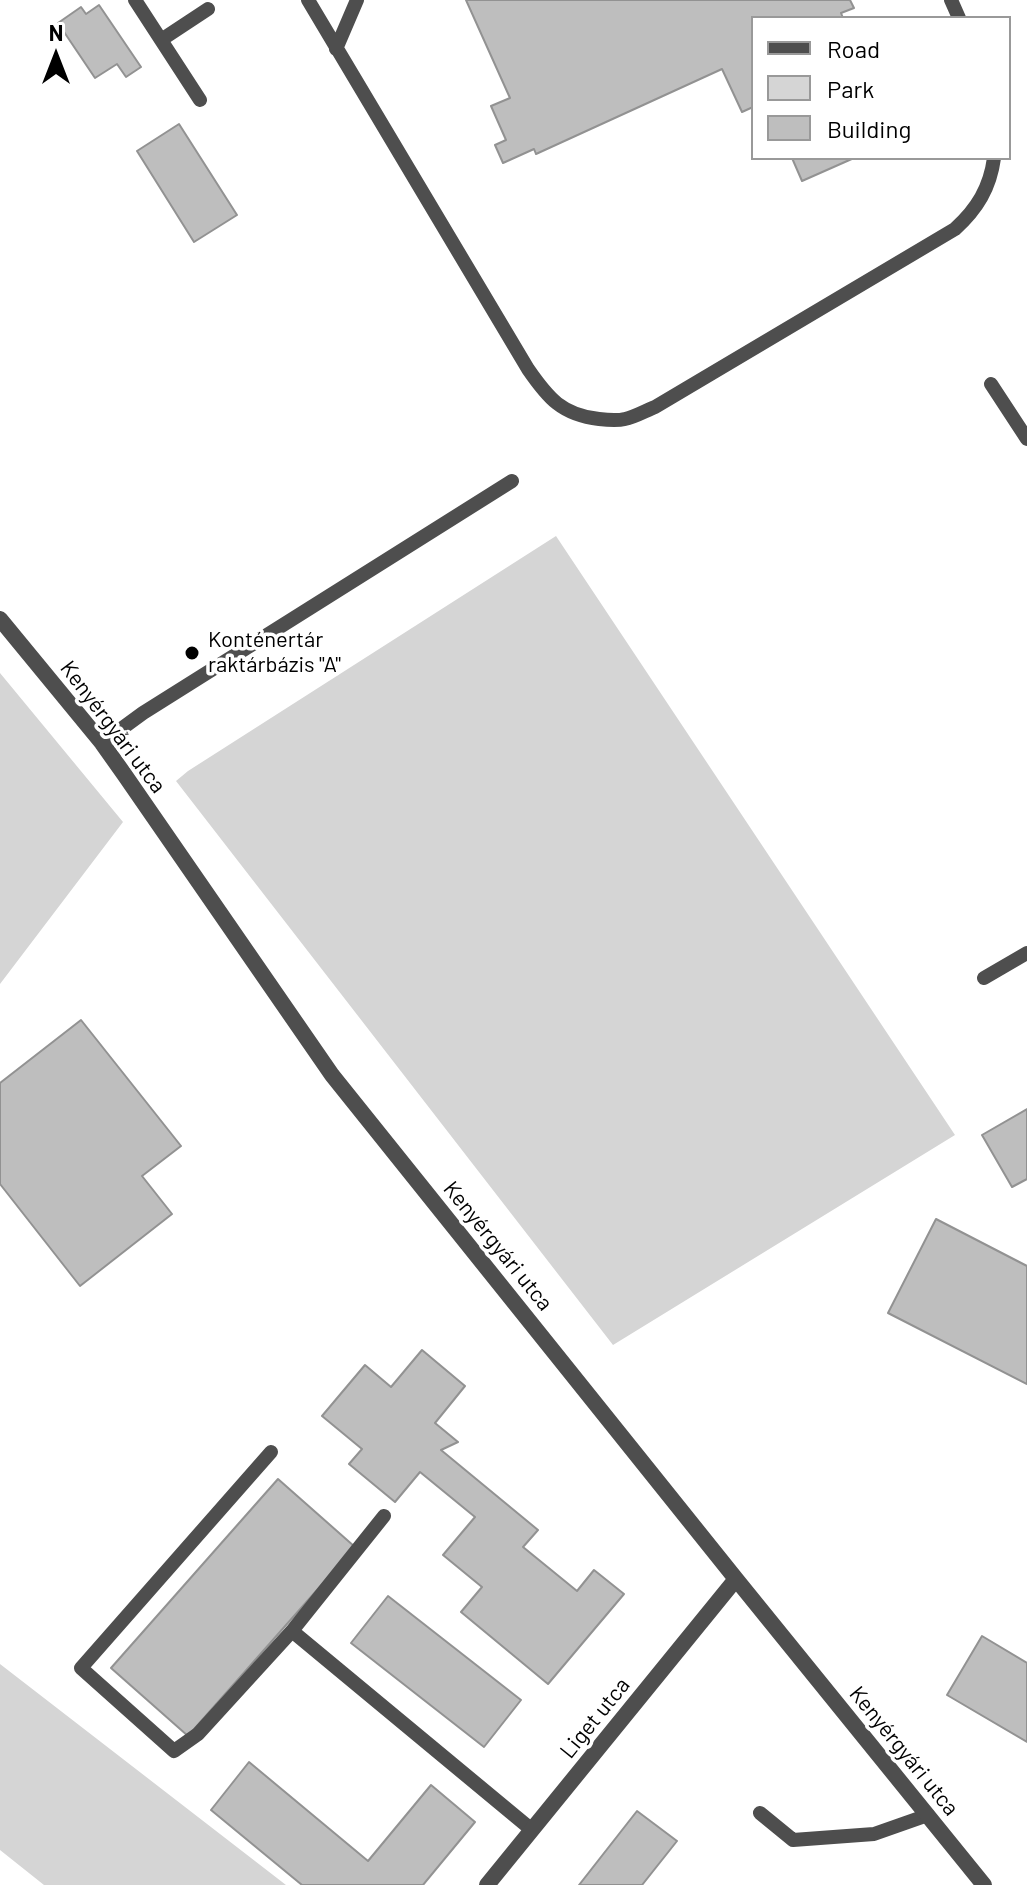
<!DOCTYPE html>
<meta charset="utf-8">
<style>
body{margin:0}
#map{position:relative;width:1027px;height:1885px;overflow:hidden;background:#fff;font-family:Barlow,sans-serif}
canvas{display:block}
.legend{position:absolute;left:751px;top:16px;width:260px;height:144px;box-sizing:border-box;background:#fff;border:2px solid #999;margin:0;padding:10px 14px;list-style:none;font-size:24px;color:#000}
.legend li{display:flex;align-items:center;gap:16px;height:40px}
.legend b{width:40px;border:2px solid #999}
.north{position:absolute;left:16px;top:16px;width:80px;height:80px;-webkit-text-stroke:6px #fff;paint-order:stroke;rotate:0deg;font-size:22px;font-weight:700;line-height:32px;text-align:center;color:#000}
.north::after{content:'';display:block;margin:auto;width:28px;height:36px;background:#000;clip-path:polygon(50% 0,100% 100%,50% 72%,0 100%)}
</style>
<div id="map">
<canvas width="1027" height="1885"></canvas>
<ul class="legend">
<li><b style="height:10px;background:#4e4e4e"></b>Road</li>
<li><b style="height:22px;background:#d5d5d5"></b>Park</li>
<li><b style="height:22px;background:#bebebe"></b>Building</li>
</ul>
<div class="north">N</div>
</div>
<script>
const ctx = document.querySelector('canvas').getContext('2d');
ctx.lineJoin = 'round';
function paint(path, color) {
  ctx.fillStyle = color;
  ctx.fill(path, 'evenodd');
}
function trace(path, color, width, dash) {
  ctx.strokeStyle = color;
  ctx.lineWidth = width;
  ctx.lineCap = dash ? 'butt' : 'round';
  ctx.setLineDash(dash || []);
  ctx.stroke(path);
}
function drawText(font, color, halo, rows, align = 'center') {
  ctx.font = font + ' Barlow,sans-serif';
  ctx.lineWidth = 7;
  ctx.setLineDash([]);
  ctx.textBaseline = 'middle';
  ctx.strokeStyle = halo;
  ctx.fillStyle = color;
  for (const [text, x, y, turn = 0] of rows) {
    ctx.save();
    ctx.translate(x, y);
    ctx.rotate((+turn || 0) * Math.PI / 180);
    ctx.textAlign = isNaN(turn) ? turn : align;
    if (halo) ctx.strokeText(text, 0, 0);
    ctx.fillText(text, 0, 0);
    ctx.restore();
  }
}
paint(new Path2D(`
 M 556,536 L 955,1135 L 613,1345 L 176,781 L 188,771 Z
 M 0,673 L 123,822 L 0,984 Z
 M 0,1664 L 286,1885 L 44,1885 L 0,1850 Z`), '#d5d5d5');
const building = new Path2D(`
 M 466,0 L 850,0 L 854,8 L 841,13 L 843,18 L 753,18 L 753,107 L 742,112 L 722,69 L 536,154 L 534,149 L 503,163 L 495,145 L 506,140 L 491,106 L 510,98 Z
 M 99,5 L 141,67 L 126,77 L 117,64 L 95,78 L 58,23 L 81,7 L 86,14 Z
 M 179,124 L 237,215 L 194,242 L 137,151 Z
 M 792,158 L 854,158 L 802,181 Z
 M 81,1020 L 181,1146 L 142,1176 L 172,1214 L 80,1286 L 0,1184 L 0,1083 Z
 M 1027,1109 L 1027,1179 L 1012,1187 L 982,1135 Z
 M 936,1219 L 1027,1266 L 1027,1384 L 888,1313 Z
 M 422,1350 L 465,1386 L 435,1423 L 458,1442 L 441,1450 L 538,1530 L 523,1547 L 577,1591 L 594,1570 L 624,1594 L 548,1684 L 461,1612 L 482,1587 L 443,1555 L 475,1517 L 420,1472 L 395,1502 L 349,1464 L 362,1449 L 322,1416 L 365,1365 L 391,1387 Z
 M 278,1479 L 355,1547 L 188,1736 L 111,1668 Z
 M 388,1596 L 521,1700 L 484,1747 L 351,1643 Z
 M 982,1636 L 1027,1663 L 1027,1742 L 947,1695 Z
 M 249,1762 L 368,1861 L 431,1785 L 475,1822 L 423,1885 L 302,1885 L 211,1810 Z
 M 637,1811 L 677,1841 L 642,1885 L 579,1885 Z`);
paint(building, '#bebebe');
trace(building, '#929292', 2);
trace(new Path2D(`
 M 135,0 L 200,100
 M 308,0 L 528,369 C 548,398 562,415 599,419 C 607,420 617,421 625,419 C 635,417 645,411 655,407 L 955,229 C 977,209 990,188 994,158
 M 951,0 L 959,18
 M 161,40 L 208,9
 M 336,49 L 357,0
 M 991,384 L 1027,439
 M 102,743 L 143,713 L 512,481
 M 984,978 L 1027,953
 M 271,1452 L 81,1668 L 174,1751 L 198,1734 L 292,1631
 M 384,1516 L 292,1631 L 532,1830
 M 760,1813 L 793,1840 L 874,1834 L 928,1815`), '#4e4e4e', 14);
trace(new Path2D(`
 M 0,619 L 102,743 L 124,774 L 332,1075 L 736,1579 L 984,1885
 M 487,1885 L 736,1579`), '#4e4e4e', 16);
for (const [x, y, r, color] of [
 [192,653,8,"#000"]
]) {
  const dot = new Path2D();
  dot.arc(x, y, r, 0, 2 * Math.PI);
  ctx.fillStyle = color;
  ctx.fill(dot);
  trace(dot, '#fff', 3);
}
drawText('22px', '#000', '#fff', [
 ["Konténertár",208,640],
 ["raktárbázis \"A\"",208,665]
], 'left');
drawText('22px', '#000', '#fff', [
 ["Kenyérgyári utca",113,727,53],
 ["Kenyérgyári utca",498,1246,51],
 ["Liget utca",595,1718,-51],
 ["Kenyérgyári utca",904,1751,51]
]);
</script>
